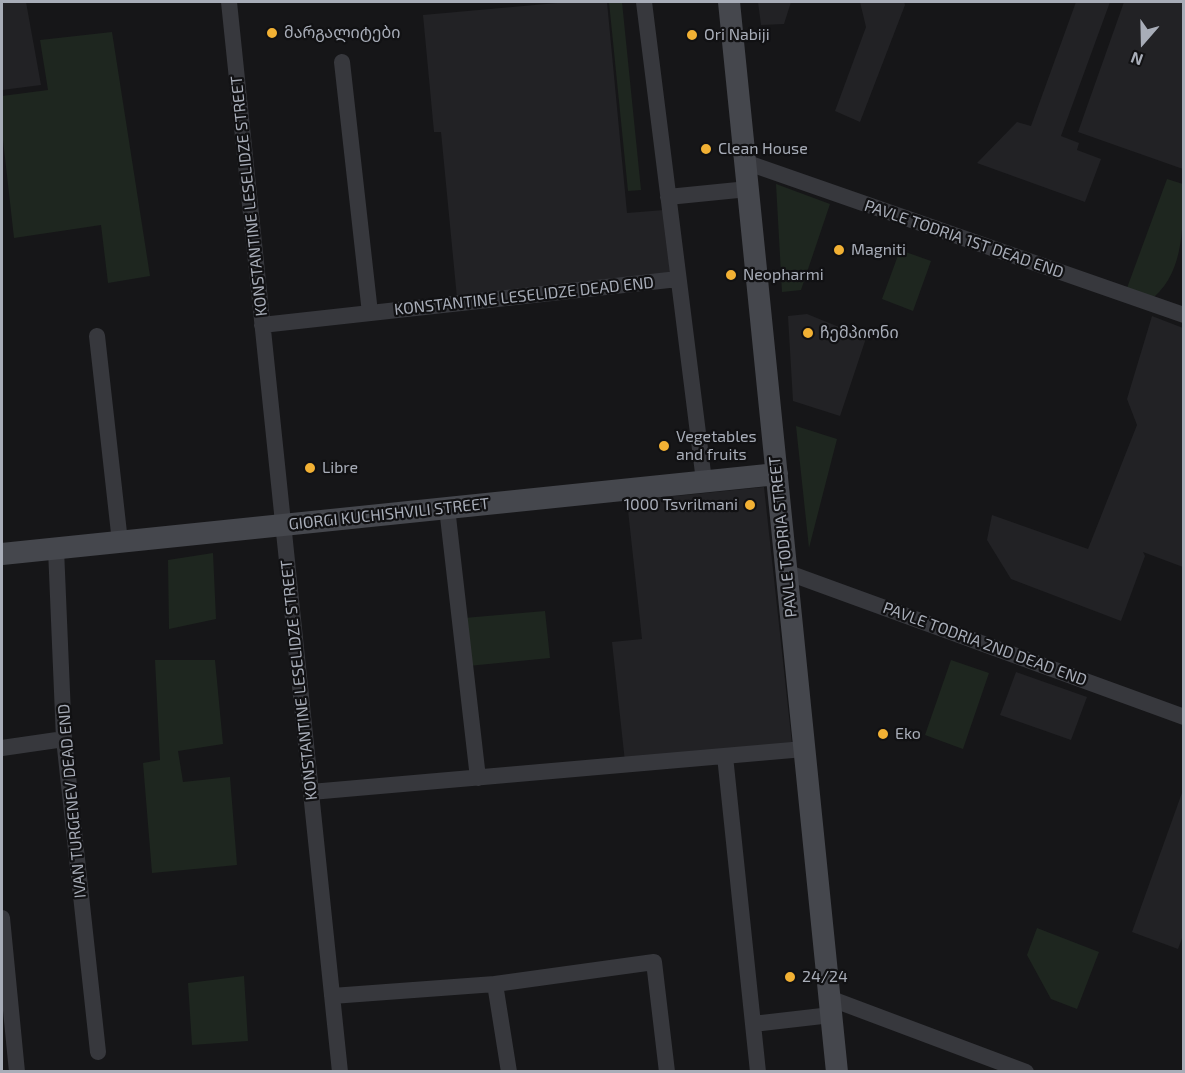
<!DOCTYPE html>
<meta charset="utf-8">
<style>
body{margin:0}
#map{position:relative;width:1185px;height:1073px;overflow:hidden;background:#161618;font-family:"Exo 2",sans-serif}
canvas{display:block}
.frame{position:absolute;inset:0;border:3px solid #a8adb8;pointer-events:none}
.north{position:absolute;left:1113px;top:12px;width:60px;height:60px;-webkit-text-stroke:4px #111113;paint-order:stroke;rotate:200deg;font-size:16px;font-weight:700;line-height:24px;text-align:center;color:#a8adb8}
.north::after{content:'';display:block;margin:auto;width:21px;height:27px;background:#a8adb8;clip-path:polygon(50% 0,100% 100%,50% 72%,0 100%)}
</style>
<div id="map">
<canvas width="1185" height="1073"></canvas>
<div class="frame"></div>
<div class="north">N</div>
</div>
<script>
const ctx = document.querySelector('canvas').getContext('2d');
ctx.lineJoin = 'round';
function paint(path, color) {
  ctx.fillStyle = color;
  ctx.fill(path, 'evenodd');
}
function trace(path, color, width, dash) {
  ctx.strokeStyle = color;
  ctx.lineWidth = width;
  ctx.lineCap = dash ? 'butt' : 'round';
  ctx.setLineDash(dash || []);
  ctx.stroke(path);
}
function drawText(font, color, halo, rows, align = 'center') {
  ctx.font = font + ' "Exo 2","Noto Sans Georgian",sans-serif';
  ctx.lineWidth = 4.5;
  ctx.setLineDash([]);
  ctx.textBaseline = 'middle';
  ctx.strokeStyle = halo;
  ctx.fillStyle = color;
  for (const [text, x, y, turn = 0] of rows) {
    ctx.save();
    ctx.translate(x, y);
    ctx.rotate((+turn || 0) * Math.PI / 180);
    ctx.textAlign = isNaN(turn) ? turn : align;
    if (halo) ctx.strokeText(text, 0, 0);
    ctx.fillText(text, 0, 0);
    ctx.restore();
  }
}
paint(new Path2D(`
 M 2,2 L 26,2 L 41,85 L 2,90 Z
 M 568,2 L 607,2 L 627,213 L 664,210 L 671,278 L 457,298 L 441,132 L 434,132 L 423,15 Z
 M 758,2 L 791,2 L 784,24 L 761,25 Z
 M 860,2 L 904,2 L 905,5 L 860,122 L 835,111 L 866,27 Z
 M 1076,2 L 1110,2 L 1061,136 L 1079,143 L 1077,150 L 1101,159 L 1085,202 L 977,163 L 1017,122 L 1031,126 Z
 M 1124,2 L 1183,2 L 1183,169 L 1078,132 Z
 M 807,314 L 866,338 L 840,416 L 793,401 L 788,316 Z
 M 1152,316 L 1183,328 L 1183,567 L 1143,552 L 1145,556 L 1121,621 L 1011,579 L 987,540 L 992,515 L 1088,549 L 1137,425 L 1127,399 Z
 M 764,487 L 792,744 L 625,762 L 612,642 L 642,639 L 627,501 Z
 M 1016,672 L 1087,697 L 1071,740 L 1000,715 Z
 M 1183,790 L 1184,933 L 1178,949 L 1132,932 Z`), '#222225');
paint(new Path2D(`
 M 609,2 L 622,2 L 641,190 L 628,191 Z
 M 112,32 L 150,276 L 108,283 L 101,225 L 14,238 L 2,131 L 2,96 L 48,90 L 40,40 Z
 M 1167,179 L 1183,184 C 1183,223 1185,270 1154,297 L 1127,288 Z
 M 776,184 L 830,204 L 801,290 L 782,292 Z
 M 900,250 L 931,261 L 913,311 L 882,299 Z
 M 796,426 L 837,439 L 809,548 Z
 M 213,553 L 216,619 L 169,629 L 168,560 Z
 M 545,611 L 550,658 L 468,666 L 464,618 Z
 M 155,660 L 215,660 L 223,744 L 178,751 L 183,782 L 230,777 L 237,865 L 152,873 L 143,763 L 160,760 Z
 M 951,660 L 989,673 L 963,749 L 925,735 Z
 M 1037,928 L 1099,952 L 1077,1009 L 1051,999 L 1027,955 Z
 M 244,976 L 248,1041 L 192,1045 L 188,983 Z`), '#1e261f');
trace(new Path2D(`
 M 229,2 L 340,1072
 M 644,2 L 704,481
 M 342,62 L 370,313
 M 745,162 L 1184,315
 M 668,197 L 748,189
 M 262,325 L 678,279
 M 97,336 L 120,542
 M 447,508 L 478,778
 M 56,549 L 64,739 L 98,1052
 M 786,572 L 1184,717
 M 2,748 L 64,739
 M 725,756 L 758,1072
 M 311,792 L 804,749
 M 2,918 L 17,1072
 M 495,984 L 509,1072
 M 332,996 L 495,984 L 654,962 L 667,1072
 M 829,998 L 1026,1072
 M 753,1024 L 831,1015`), '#37383d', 16);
trace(new Path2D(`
 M 729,2 L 837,1072
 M 2,554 L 777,474`), '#45474d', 22);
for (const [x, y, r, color] of [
 [272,33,6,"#f2b134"],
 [692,35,6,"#f2b134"],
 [706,149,6,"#f2b134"],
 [839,250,6,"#f2b134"],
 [731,275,6,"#f2b134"],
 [808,333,6,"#f2b134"],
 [664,446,6,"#f2b134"],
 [310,468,6,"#f2b134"],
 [750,505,6,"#f2b134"],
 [883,734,6,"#f2b134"],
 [790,977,6,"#f2b134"]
]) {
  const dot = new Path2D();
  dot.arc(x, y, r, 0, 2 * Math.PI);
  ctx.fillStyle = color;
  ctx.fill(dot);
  trace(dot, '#111113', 2);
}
drawText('16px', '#a8adb8', '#111113', [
 ["მარგალიტები",284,33],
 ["Ori Nabiji",704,35],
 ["Clean House",718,149],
 ["Magniti",851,250],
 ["Neopharmi",743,275],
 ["ჩემპიონი",820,333],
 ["Vegetables",676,437],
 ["and fruits",676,455],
 ["Libre",322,468],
 ["1000 Tsvrilmani",738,505,"right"],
 ["Eko",895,734],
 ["24/24",802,977]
], 'left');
drawText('16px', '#a8adb8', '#111113', [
 ["KONSTANTINE LESELIDZE STREET",249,196,-96],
 ["PAVLE TODRIA 1ST DEAD END",964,239,19],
 ["KONSTANTINE LESELIDZE DEAD END",524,296,-6],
 ["GIORGI KUCHISHVILI STREET",389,514,-6],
 ["PAVLE TODRIA STREET",783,537,-96],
 ["PAVLE TODRIA 2ND DEAD END",985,644,20],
 ["KONSTANTINE LESELIDZE STREET",299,680,-96],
 ["IVAN TURGENEV DEAD END",72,801,-95]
]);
</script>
